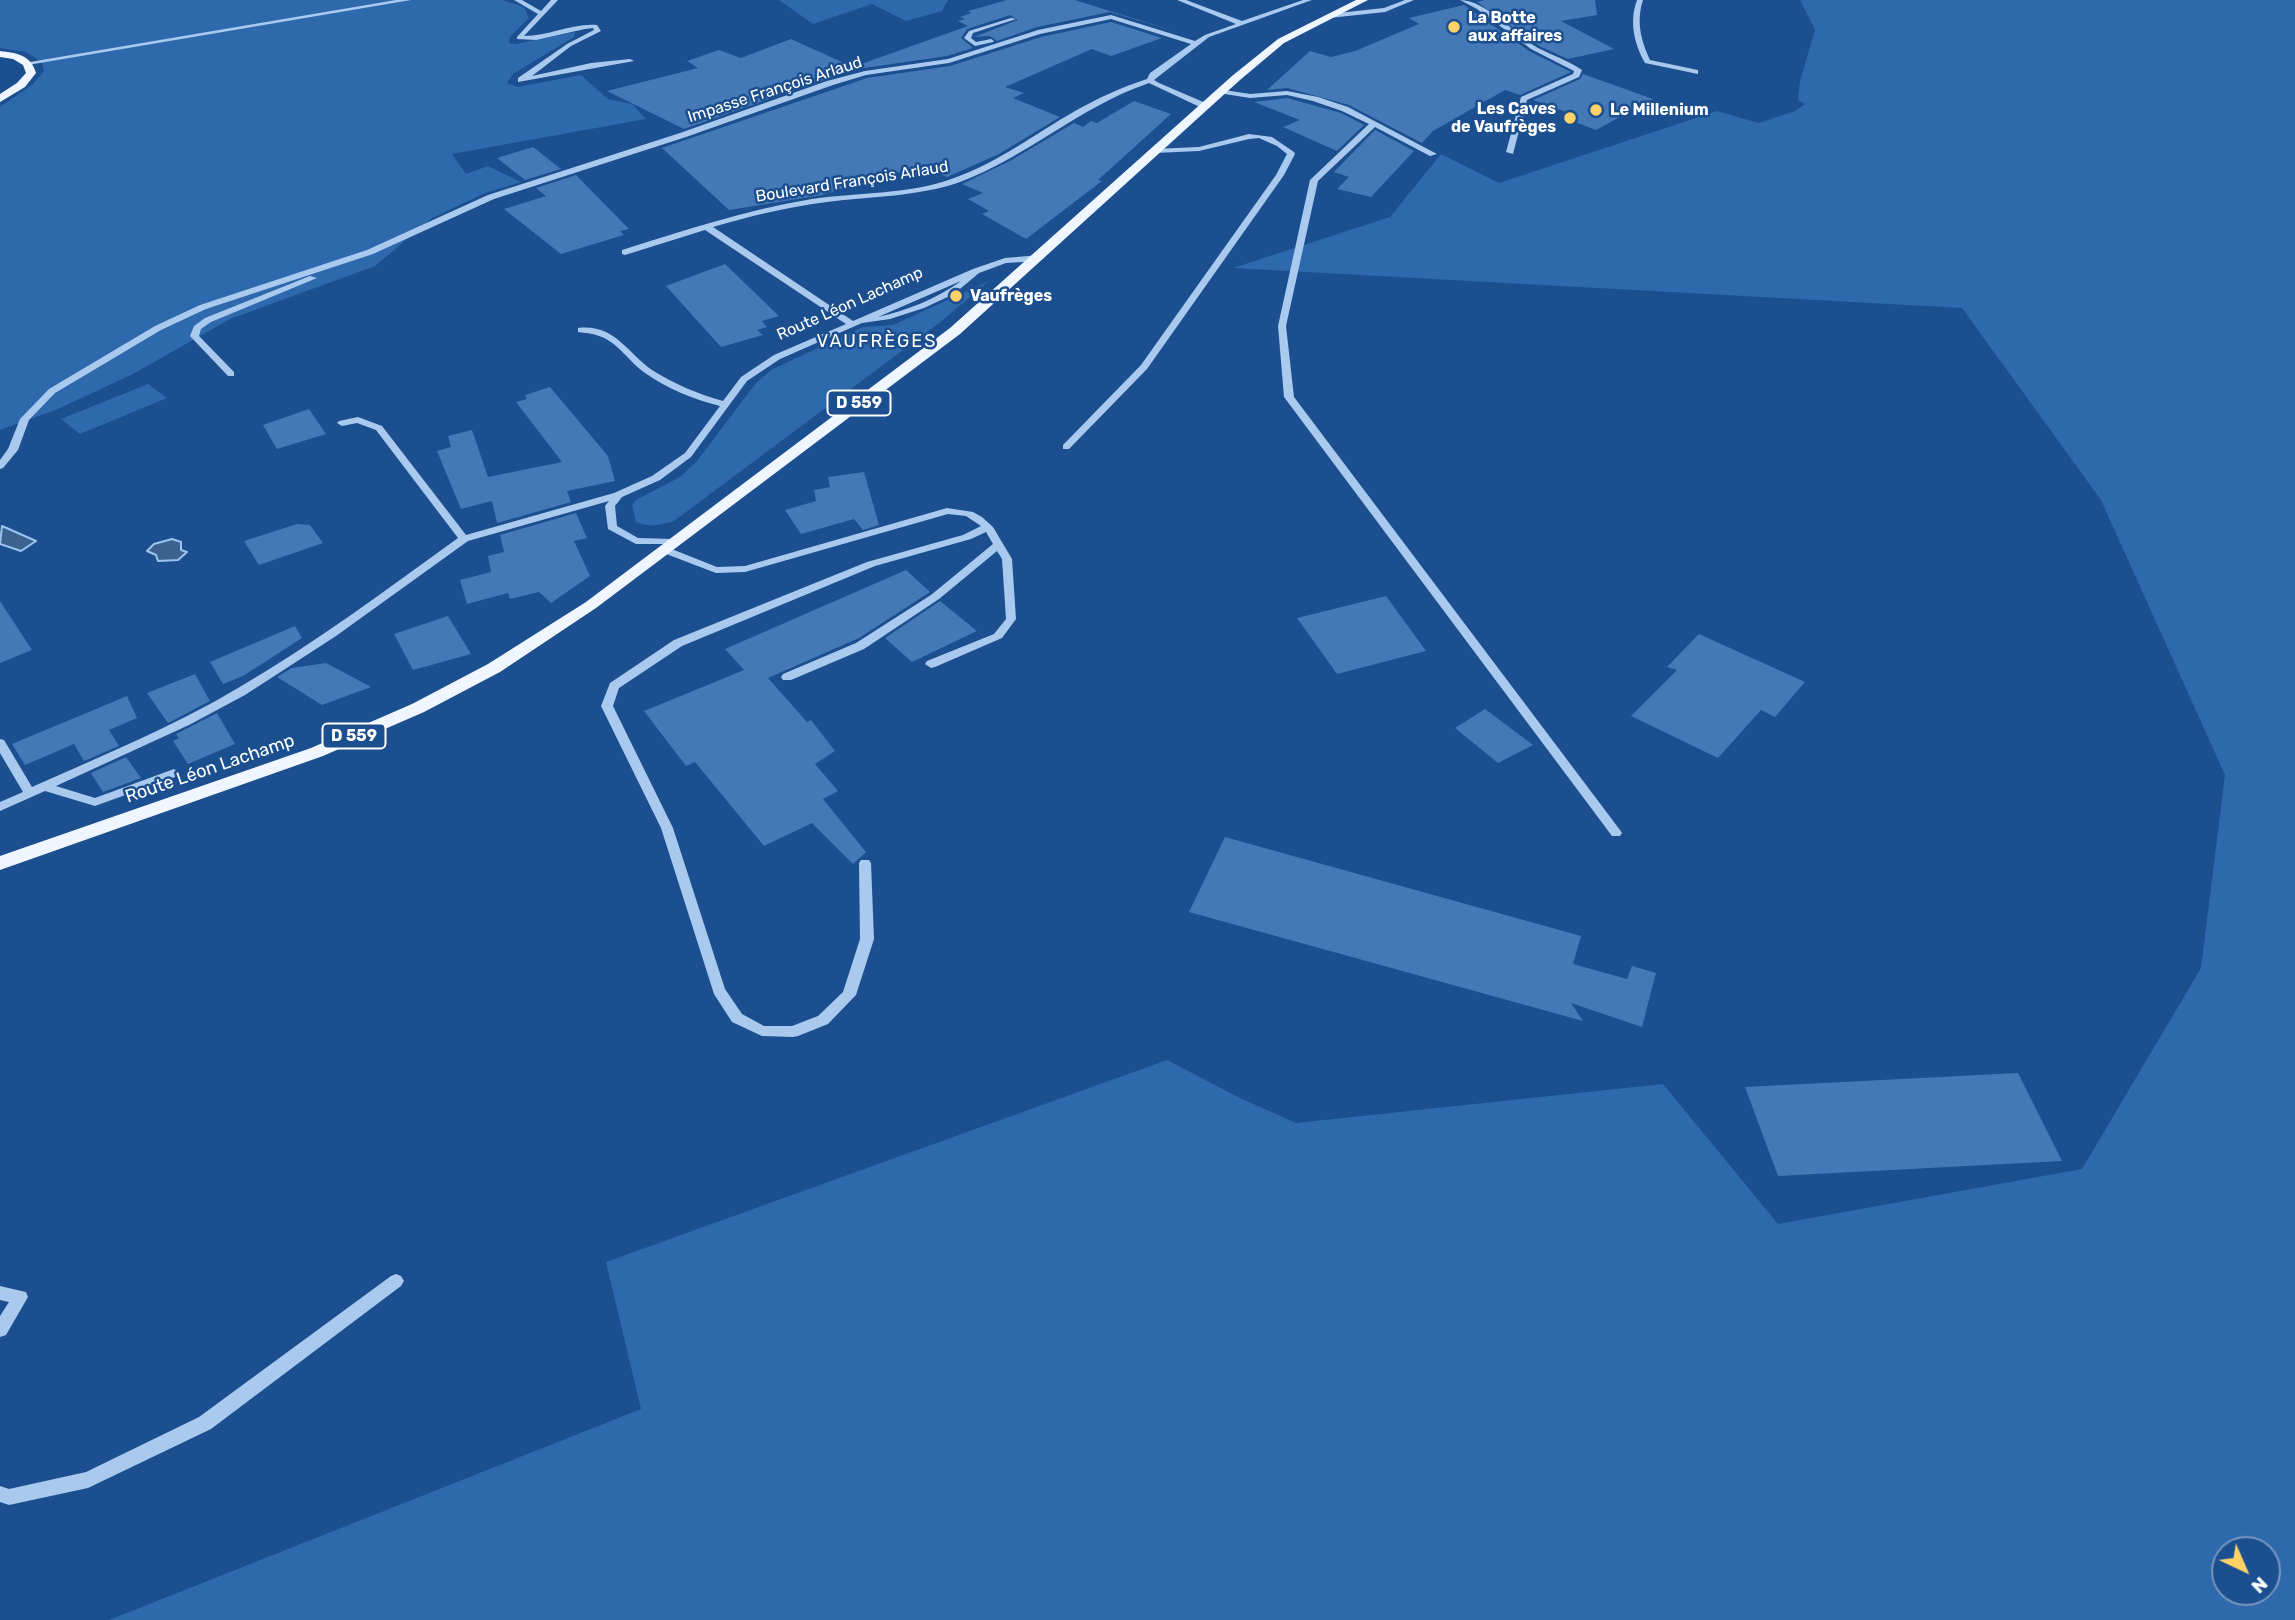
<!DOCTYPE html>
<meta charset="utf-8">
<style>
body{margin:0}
#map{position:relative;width:2295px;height:1620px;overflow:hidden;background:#1b4f8f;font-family:Rubik,sans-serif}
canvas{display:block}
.north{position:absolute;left:2211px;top:1536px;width:70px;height:70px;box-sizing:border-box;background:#1b4f8f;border:2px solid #7695bc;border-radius:50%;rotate:136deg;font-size:19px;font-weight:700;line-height:28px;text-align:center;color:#fff}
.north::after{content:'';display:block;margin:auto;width:24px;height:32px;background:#ffd166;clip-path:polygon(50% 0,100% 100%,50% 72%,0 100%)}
</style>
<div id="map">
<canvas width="2295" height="1620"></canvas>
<div class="north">N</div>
</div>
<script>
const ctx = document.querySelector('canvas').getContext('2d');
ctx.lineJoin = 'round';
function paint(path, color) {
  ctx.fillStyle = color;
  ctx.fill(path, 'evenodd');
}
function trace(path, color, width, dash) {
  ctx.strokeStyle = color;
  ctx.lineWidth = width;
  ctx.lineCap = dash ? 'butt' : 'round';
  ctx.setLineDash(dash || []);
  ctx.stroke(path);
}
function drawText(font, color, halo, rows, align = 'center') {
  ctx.font = font + ' Rubik,sans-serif';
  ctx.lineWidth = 5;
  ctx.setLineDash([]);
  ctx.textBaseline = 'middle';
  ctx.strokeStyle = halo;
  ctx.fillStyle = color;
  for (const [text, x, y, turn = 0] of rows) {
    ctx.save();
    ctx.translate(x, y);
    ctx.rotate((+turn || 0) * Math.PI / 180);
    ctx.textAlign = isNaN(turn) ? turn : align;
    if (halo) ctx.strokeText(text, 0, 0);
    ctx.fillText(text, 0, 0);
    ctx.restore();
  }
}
paint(new Path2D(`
 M 0,0 L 503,0 L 524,7 L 529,18 L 510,37 L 509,43 L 516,44 L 575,32 L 574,37 L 513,74 L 507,83 L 518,87 L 581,75 L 608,99 L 632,104 L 646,119 L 452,154 L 466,174 L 488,166 L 521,182 L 485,193 L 432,218 L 375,266 L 230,319 L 133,374 L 58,409 L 0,430 L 0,107 L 32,85 L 44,71 L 42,62 L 26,52 L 0,48 Z
 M 779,0 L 948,0 L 942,11 L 906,21 L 872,4 L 813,24 Z
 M 1800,0 L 2295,0 L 2295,1620 L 109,1620 L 641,1409 L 606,1262 L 1167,1060 L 1240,1098 L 1296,1123 L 1663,1084 L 1778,1224 L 2082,1169 L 2201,968 L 2225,775 L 2101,500 L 1962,308 L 1233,268 L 1390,217 L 1441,154 L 1499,183 L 1717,111 L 1759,123 L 1795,111 L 1805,104 L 1798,100 L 1800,81 L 1815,30 ZM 2225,1550 L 2267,1550 L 2267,1592 L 2225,1592 Z
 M 989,281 L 938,324 L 674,521 C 660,525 649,528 636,522 L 632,505 L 636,500 L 680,477 L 697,461 L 756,383 L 771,370 L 863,327 L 893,325 Z
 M 148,384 L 167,398 L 80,434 L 61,419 Z`), '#2e69ad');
const water = new Path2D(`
 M 2,526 L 36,541 L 21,551 L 0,544 Z
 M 172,539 L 181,542 L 181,550 L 187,552 L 178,560 L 158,561 L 156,555 L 147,551 L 154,544 Z`);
paint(water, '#3c6290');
trace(water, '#9cc4f0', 2);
paint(new Path2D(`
 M 1007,0 L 1075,0 L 1177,32 L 1110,12 L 1037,27 L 997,41 L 990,36 L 974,37 L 1018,20 L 1010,15 L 967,29 L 961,38 L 973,48 L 947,56 L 864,68 L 826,79 L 684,129 L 607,91 L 698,68 L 687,61 L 719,50 L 741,58 L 791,39 L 853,67 L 968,26 L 958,21 L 965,19 L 960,17 L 971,13 L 968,11 Z
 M 1485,0 L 1595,0 L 1597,15 L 1561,21 L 1614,49 L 1568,59 L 1539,46 L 1477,2 Z
 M 1464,5 L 1529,51 L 1571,72 L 1520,95 L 1505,90 L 1433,131 L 1422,143 L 1349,105 L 1287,88 L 1267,90 L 1310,51 L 1331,57 L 1355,51 L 1419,24 L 1409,18 Z
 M 1111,22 L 1162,38 L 1111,56 L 1092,49 L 1005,87 L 1024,93 L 1013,98 L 1060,117 L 999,154 L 947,177 L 919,165 L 858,187 L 854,185 L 822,195 L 729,210 L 662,148 L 867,78 L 950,66 L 1041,37 Z
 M 1583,74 L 1653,99 L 1596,130 L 1562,117 L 1569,113 L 1533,100 L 1580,79 Z
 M 1287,98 L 1341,113 L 1364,125 L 1337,151 L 1283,127 L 1300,120 L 1254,102 Z
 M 1134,101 L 1171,114 L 1098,180 L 1102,181 L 1026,239 L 982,214 L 989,211 L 968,199 L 983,193 L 962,184 L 1010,161 L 1074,123 L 1083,127 L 1091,121 L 1097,123 Z
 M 1375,130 L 1414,151 L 1371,197 L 1337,189 L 1349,177 L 1334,172 Z
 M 533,147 L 561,169 L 525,180 L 497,158 Z
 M 576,175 L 629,229 L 620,231 L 624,235 L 561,254 L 504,209 L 546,196 L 536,188 Z
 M 725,264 L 779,316 L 762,321 L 767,327 L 757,330 L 763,335 L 721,347 L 666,286 Z
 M 550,387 L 608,456 L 615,481 L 567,491 L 571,502 L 497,523 L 492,501 L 461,509 L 437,451 L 451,447 L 448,436 L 472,430 L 488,477 L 562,462 L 516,402 L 527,399 L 525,395 Z
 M 309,409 L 326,434 L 277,449 L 263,425 Z
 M 864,472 L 879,525 L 863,530 L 854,519 L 801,534 L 785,510 L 816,501 L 814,490 L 830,487 L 828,477 Z
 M 576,513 L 587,538 L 574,541 L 590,576 L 551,603 L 539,592 L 510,599 L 508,593 L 467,604 L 460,580 L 491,572 L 488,556 L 504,552 L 500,535 Z
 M 297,524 L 310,525 L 323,543 L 259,565 L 244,541 Z
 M 906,570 L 930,592 L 859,638 L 768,678 L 807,722 L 811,720 L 835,751 L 815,764 L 838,791 L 823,799 L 866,852 L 853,864 L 812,823 L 764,846 L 695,762 L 686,766 L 644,711 L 744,670 L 725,649 Z
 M 1386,596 L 1426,651 L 1337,674 L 1297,618 Z
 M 0,601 L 32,650 L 0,663 Z
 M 940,601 L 977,631 L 912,662 L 885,638 Z
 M 448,616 L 471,654 L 413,670 L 394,634 Z
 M 295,626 L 302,638 L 243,676 L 223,684 L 210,662 Z
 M 1699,634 L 1805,682 L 1775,717 L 1761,710 L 1718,758 L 1631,716 L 1677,670 L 1667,667 Z
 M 326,663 L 371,687 L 322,705 L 277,677 L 292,668 Z
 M 195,674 L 210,701 L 168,723 L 147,693 Z
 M 127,696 L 137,718 L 109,730 L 119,746 L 84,761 L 74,744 L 25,765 L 12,744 Z
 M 1485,709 L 1533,745 L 1498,763 L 1455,728 Z
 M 217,713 L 235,744 L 188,764 L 173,741 L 179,738 L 176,734 Z
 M 126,757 L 141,778 L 103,792 L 91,773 Z
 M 1225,837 L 1581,936 L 1573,964 L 1627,979 L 1632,966 L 1656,973 L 1642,1027 L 1571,1003 L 1583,1021 L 1189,912 Z
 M 2018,1073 L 2062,1161 L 1778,1176 L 1745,1087 Z`), '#4478b7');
paint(new Path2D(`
 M 396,0 L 411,0 L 28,65 L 24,63 Z
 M 514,0 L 522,0 L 541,11 L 551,0 L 558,0 L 524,36 C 549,36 573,23 597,25 L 601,31 L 571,46 L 532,76 L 591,63 L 630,59 L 634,61 L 518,82 L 518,78 L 567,44 L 594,30 L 593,28 L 585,29 L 536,40 L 517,39 L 517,37 L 538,14 Z
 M 1177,0 L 1186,0 L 1242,21 L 1303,0 L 1312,0 L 1209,37 L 1154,80 L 1159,83 L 1208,104 L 1208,108 L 1202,108 L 1149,83 C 1081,106 1027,157 960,182 C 917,197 872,196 827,202 C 788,207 750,216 713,227 L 853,321 L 973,269 L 1005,258 L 1040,255 L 1044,258 L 1040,261 L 1006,263 L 979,273 L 954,294 L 924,308 L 890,319 L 862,323 L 780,359 L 747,381 L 691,457 L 660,480 L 622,497 L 615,506 L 617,526 L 638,538 L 673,539 L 678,542 L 677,544 L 636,544 L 608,529 L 605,506 L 609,501 L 468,541 L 336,636 L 245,695 L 189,725 L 56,786 L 95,798 L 174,769 L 180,773 L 178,776 L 95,806 L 45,791 L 0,811 L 0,802 L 23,792 L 0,753 L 0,739 L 4,740 L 32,787 C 101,756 173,727 238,688 C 315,643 386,590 458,538 L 376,430 L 357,423 L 342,426 L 337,423 L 339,421 L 358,417 L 382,426 L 466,535 L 614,493 L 652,476 L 685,453 L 720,406 C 693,399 668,389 645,373 C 629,362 618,342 599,336 C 592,333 585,333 578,332 L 578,328 C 615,324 626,352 652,370 C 674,384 698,394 723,401 L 741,377 L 774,355 L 846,324 L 705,230 L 625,255 L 622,254 L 622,250 C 685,230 746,210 812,199 C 859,192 909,195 954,178 C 997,163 1035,134 1075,111 C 1098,98 1122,87 1147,79 L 1150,73 L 1191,44 L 1111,19 L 1040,34 L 949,63 L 866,75 L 833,85 L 686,137 L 494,199 L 373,254 L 206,309 L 161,330 L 55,393 L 29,420 L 18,450 L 3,468 L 0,469 L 0,460 L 8,449 L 20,419 L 49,389 L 155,326 L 200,305 L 367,250 L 488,195 L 680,133 L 827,81 L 865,71 L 948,59 L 1038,30 L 1111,15 L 1195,41 L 1205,35 L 1236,24 ZM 961,281 C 936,299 908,310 878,317 Z
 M 1405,0 L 1414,0 L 1385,12 L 1329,18 L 1326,16 L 1329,14 L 1384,8 Z
 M 1460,0 C 1486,0 1515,35 1538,48 C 1552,55 1569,61 1582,70 L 1579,77 L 1527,100 L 1513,154 L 1506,152 L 1521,97 L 1573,74 L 1574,71 L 1531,49 L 1477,9 Z
 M 1637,0 L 1643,0 C 1636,22 1641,40 1650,60 L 1698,70 L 1698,74 L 1645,63 C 1634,43 1629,22 1637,0 Z
 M 1011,18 L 1016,19 L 973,33 L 971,38 L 976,42 L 991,39 L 994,41 L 993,42 L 975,46 L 964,38 L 969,31 Z
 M 1218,89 L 1250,94 L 1287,91 L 1318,97 L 1348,107 L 1437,154 L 1430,156 L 1375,127 L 1318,181 L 1286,326 L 1294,397 L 1620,830 L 1622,833 L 1620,836 L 1612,836 L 1284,397 L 1278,326 L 1310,180 L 1369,124 L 1342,111 L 1313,101 L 1287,95 L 1250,98 L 1218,93 Z
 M 1249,134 L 1272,137 L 1294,152 L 1295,154 L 1284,175 L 1147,369 L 1069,449 L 1063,449 L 1063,445 L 1141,365 L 1276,175 L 1287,154 L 1277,146 L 1259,138 L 1249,139 L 1199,151 L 1155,153 L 1151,151 L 1155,149 L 1199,147 Z
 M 310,276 L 317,278 L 211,322 L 201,329 L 199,336 L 234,372 L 234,376 L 228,376 L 190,336 L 194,326 L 205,318 Z
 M 947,508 L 973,512 L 982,517 L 993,527 L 1012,559 L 1016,619 L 1002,638 L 935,667 L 931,668 L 925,664 L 927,661 L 994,634 L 1006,619 L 1002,559 L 997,551 L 939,599 L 864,649 L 791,680 L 783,680 L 781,677 L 783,674 L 856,643 L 931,595 L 993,544 L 986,532 L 971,539 L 875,566 L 682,646 L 619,688 L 613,706 L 673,828 L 725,989 L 742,1014 L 764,1026 L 792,1026 L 818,1016 L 843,992 L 860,939 L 859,863 L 861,860 L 869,860 L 871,863 L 874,939 L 856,995 L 828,1024 L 798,1036 L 793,1037 L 762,1036 L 732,1022 L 714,994 L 661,828 L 601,706 L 610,683 L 674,640 L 867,562 L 963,535 L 981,526 L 966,516 L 948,514 L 745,572 L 716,573 L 661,552 L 661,548 L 669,548 L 717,567 L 745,566 Z
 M 396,1274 L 401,1276 L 404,1281 L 401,1286 L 211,1429 L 88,1488 L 9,1505 L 0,1502 L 0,1486 L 9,1489 L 86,1472 L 199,1417 L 391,1276 Z
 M 0,1286 L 26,1292 L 28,1297 L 6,1335 L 0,1337 L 0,1316 L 9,1302 L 0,1300 Z`), '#a9c9ee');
paint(new Path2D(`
 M 1356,0 L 1368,0 L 1284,43 L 1240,80 L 960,334 L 596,608 L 500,672 L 424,712 L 323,756 L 0,870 L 0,856 L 311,748 L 412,704 L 488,664 L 586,602 L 950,328 L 1232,76 L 1278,39 Z
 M 0,51 C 17,53 31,55 36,73 L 25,87 L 0,102 L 0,94 L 17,83 L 26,73 L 23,65 L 13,59 L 0,57 Z`), '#f0f6ff');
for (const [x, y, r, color] of [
 [1454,27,7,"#ffd166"],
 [1596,110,7,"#ffd166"],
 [1570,118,7,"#ffd166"],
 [956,296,7,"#ffd166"]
]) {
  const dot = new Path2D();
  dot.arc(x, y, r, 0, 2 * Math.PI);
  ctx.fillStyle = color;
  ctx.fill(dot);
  trace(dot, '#1b4f8f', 2.5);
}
drawText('bold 16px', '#fff', '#1b4f8f', [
 ["La Botte",1468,18],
 ["aux affaires",1468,36],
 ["Les Caves",1556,109,"right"],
 ["de Vaufrèges",1556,127,"right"],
 ["Le Millenium",1610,110],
 ["Vaufrèges",970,296]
], 'left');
drawText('16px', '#fff', '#1b4f8f', [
 ["Impasse François Arlaud",775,90,-18],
 ["Boulevard François Arlaud",852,182,-9],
 ["Route Léon Lachamp",850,304,-24]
]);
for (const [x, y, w] of [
 [859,403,63],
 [354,736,63]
]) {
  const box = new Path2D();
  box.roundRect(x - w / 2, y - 12.5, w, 25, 5);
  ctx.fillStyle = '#1b4f8f';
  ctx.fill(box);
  trace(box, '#fff', 2);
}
drawText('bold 16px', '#fff', null, [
 ["D 559",859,403],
 ["D 559",354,736]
]);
ctx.letterSpacing = '2px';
drawText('18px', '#fff', '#1b4f8f', [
 ["VAUFRÈGES",877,342]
]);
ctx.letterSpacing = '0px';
drawText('18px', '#fff', '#1b4f8f', [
 ["Route Léon Lachamp",210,769,-19]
]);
</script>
